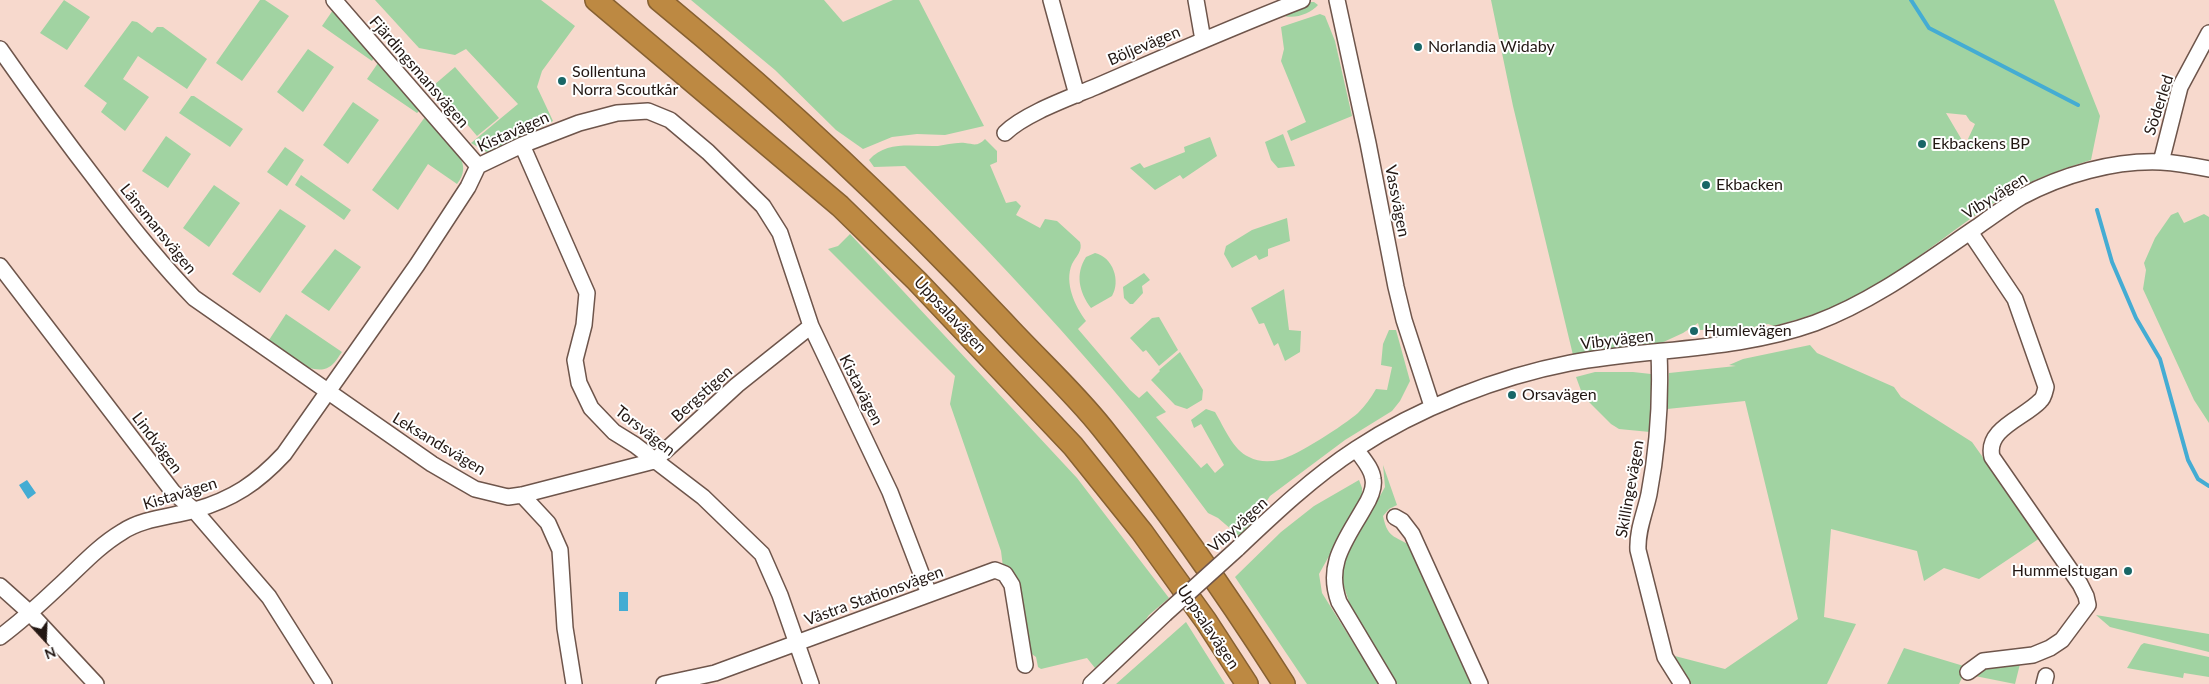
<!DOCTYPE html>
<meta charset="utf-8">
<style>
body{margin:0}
#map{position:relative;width:2209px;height:684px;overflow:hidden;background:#f7d9cd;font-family:Lato,sans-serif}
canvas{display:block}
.north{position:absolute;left:20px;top:614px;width:50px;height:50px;-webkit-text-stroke:4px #fff;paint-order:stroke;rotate:160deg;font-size:14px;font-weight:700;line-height:20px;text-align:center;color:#221713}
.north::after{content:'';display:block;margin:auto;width:18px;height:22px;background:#221713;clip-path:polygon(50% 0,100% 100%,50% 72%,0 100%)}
</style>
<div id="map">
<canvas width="2209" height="684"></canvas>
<div class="north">N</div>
</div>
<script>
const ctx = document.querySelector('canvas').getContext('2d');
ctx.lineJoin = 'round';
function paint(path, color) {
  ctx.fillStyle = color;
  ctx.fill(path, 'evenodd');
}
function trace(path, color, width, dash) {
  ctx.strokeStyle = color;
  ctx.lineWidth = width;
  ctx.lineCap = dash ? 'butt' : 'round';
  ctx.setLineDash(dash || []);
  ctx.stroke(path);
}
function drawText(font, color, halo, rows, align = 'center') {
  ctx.font = font + ' Lato,sans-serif';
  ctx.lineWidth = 4;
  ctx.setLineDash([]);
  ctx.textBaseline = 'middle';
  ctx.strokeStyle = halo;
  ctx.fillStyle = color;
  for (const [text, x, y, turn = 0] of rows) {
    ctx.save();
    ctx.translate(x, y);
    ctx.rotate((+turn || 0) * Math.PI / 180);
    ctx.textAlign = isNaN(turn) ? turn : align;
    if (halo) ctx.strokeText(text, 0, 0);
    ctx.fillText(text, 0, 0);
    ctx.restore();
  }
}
paint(new Path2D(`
 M 64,0 L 90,17 L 67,50 L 40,33 Z
 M 260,0 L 265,0 L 289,16 L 242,81 L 216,63 Z
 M 375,0 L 541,0 L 575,26 L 542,71 L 537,87 L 553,121 L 490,154 L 471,143 L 518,104 L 466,49 L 455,55 L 419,48 Z
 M 691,0 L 824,0 L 843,22 L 893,0 L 919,0 L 984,126 L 945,135 L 917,134 L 892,137 L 863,149 L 836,130 L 775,70 Z
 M 1491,0 L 2054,0 L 2100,116 L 2091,160 C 2066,168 2041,176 2017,189 C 1965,218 1921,259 1870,289 C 1840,307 1807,317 1774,326 L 1768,324 L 1749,328 L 1700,330 L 1698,323 L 1683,333 L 1657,345 L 1573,355 L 1513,106 ZM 1946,113 L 1966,115 L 1970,121 L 1975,124 L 1968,139 L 1969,152 Z
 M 1306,2 L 1314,2 L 1318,5 C 1310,14 1293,20 1282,15 Z
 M 333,10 L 374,58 L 372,61 L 322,26 Z
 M 1320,14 L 1325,16 L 1335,41 L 1352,116 L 1291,141 L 1287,131 L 1306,122 L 1281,61 L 1284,49 L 1281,27 Z
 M 132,21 L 137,22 L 152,33 L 157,27 L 163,27 L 207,59 L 187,89 L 138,56 L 123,79 L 149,97 L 125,131 L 101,112 L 107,103 L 84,86 Z
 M 308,49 L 334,67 L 303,112 L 277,92 Z
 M 378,63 L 420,110 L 417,113 L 367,79 Z
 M 455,67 L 499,118 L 477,136 L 434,85 Z
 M 191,96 L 194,96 L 243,129 L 230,147 L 179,113 Z
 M 353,102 L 379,120 L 348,164 L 323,145 Z
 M 425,117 C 433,127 463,154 463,166 C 464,172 461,179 457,184 L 428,164 L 398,210 L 372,190 Z
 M 1283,134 L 1295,166 L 1278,168 L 1271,160 L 1265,142 Z
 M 166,136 L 191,154 L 168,188 L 142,171 Z
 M 1210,137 L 1217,156 L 1183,179 L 1180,175 L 1155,190 L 1130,168 L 1140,163 L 1144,168 L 1185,152 L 1184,147 Z
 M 985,139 L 997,151 L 997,162 L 990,165 L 1006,203 L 1016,201 L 1021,206 L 1016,215 L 1040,228 L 1045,219 L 1057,221 L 1080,242 C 1083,251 1076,256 1072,264 C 1064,283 1075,306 1086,321 L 1078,329 L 1130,390 L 1139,398 L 1147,391 L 1166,412 L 1156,417 L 1201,468 L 1207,463 L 1215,473 L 1224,465 L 1201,424 L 1194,428 L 1191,420 L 1206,409 L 1215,412 C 1224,427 1233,450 1249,457 C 1258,462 1269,462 1279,460 C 1297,456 1344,425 1358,413 C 1365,406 1371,398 1376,389 L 1387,390 L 1392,367 L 1381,365 L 1383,344 L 1389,330 L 1396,330 L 1410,381 L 1400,401 L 1392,411 L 1345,440 L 1270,496 L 1245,535 L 1239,536 L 1218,518 L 1208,513 C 1176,470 1145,427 1110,386 C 1045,310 976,237 905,166 L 874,167 L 869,160 C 887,140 913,147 938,146 C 946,145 956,142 965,143 C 974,144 977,147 985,139 Z
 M 285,147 L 304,160 L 287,186 L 267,172 Z
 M 301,175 L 351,210 L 344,220 L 295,185 Z
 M 214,185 L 240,203 L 209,247 L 183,228 Z
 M 280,209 L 306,226 L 260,293 L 232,274 Z
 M 2178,212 L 2184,223 L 2204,214 L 2209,217 L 2209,423 L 2194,400 L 2143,289 L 2146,270 L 2144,263 L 2155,238 L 2171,215 Z
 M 1287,218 L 1290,241 L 1268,249 L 1268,256 L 1259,260 L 1256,255 L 1232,268 L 1224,254 L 1226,246 L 1252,230 Z
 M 850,234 L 1077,478 L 1169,598 L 1149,615 L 1139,629 L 1095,668 L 1087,658 L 1041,669 L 1038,667 L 1036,657 L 1029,652 L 1003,567 L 1001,551 L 950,404 L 955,376 L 828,249 L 838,246 Z
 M 335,249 L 361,267 L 329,311 L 301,292 Z
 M 1095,253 C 1113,257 1121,281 1112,296 L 1091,308 C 1079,292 1075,274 1086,257 Z
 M 1144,273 L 1150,280 L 1142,286 L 1143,293 L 1133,304 L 1130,304 L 1124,298 L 1123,287 Z
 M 1284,289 L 1289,330 L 1301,331 L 1300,352 L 1285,361 L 1278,343 L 1274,346 L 1264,323 L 1259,324 L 1251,308 Z
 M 286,314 L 342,352 C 338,357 335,364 329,367 C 311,378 284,351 269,340 Z
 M 1159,317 L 1178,350 L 1159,366 L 1146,350 L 1143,352 L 1130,338 L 1152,318 Z
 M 1810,345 L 1817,353 L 1894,387 L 1901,397 L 1972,442 L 2040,538 L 1979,579 L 1944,568 L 1924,581 L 1917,551 L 1831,529 L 1824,617 L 1856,624 L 1827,684 L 1689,684 L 1671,655 L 1725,669 L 1798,619 L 1745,401 L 1667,409 L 1669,373 L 1736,366 L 1729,365 L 1743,359 Z
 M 1180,352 L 1203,390 L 1202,400 L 1187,409 L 1175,405 L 1151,380 L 1160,371 L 1159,370 Z
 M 1595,372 L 1633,372 L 1651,374 L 1655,380 L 1650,432 L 1619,429 L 1611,424 L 1583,396 L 1576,377 Z
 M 1383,465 L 1397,505 L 1389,509 L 1383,516 C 1388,541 1397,535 1415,549 L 1475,684 L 1397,684 L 1350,605 L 1342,581 L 1344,560 L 1385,487 Z
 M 1359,480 L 1362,488 L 1362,497 L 1319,574 L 1322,593 L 1379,684 L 1307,684 L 1235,577 L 1281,532 L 1314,506 Z
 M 2096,615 L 2209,634 L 2209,652 L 2110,627 Z
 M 1186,622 L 1225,684 L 1116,684 Z
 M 2144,643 L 2209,657 L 2209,677 L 2184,673 L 2183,678 L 2127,668 L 2141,645 Z
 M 1904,648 L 1967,667 L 1959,684 L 1887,684 Z
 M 2021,660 L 2015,684 L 1970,675 L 1982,667 Z`), '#a1d3a2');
paint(new Path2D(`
 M 27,480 L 36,493 L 28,499 L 19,485 Z
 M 619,592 L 628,592 L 628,611 L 619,611 Z`), '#44acd3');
trace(new Path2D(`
 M 1911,0 L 1929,28 L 2078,105
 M 2097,210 L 2112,262 L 2136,318 L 2160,359 L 2188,460 L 2198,479 L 2209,486`), '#44acd3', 4);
const minor = new Path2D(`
 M 334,0 L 478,166
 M 1051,0 L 1077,95
 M 1196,0 L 1203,40
 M 1337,0 L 1368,143 L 1396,287 L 1404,320 L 1432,406
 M 0,49 C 32,95 65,140 99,184 C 129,224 159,262 194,298 L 432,464 L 475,489 L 508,497 L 522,495 L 654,461 L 737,385 L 811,326
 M 1005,133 C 1024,114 1069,98 1095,87 C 1164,57 1232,27 1302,0
 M 522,145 L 587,293 L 584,325 L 575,360 L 579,383 L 591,408 L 614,432 L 635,445 L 703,497 L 762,554 L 780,595 L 811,684
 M 2161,162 L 2180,87 L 2209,33
 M 0,266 L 173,492 L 194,510 L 269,597 L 324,684
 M 1659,352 C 1661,400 1658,447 1649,494 C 1645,513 1637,530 1638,550 L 1665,657 L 1682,684
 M 1356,449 C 1362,458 1372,468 1373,479 C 1375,489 1369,500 1364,508 C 1346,540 1325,564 1339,602 L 1388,684
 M 522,495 L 548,523 L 560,550 L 565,628 L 574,684
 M 1395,517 L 1402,521 L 1412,534 L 1480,684
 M 1237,549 C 1274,514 1313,477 1356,449 C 1418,408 1498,377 1570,363 C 1651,348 1737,351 1815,323 C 1874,301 1924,263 1977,227 C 1991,217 2006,206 2021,197 C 2062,175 2114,160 2161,162 C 2177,163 2194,166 2209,169
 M 0,586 L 29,612 L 96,684
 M 0,637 C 20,622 40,604 58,587 C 79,568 97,547 122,532 C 143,518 171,517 195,510 C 233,499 257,483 284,454 L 417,265 L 468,187 L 478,166 L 522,145 L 579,123 L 617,113 L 648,111 L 670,120 L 708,152 L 763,206 L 780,233 L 811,326 L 890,492 L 929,594
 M 1968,672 L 1983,661 L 2033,655 L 2050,648 L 2062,640 L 2088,605 L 2086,596 L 2080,584 L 1992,457 C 1985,429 2024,418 2040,401 C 2044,398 2045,391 2046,387 L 2015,299 L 1970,232
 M 664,684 L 715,673 L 995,570 L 1005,574 L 1012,585 L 1025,665
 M 1091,684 L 1165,614
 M 2044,684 L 2046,676`);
const highway = new Path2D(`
 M 596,0 L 840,206 L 917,281 L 1073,446 L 1142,532 L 1206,621 L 1247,684
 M 659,0 C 781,100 896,208 1004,323 C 1036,358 1073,391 1103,429 C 1168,510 1228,596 1284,684`);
trace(minor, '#6e554b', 18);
trace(highway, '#876132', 24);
trace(minor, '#fff', 15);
trace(highway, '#bd8942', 21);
const minorBridge = new Path2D(`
 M 1165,614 L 1237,549`);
trace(minorBridge, '#6e554b', 18, []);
trace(minorBridge, '#fff', 15);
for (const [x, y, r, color] of [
 [1418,47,5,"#196767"],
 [562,81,5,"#196767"],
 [1922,144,5,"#196767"],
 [1706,185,5,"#196767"],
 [1694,331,5,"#196767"],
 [1512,395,5,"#196767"],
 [2128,571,5,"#196767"]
]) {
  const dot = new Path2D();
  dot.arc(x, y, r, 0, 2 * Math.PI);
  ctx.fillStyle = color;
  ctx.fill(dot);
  trace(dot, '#fff', 2);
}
drawText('16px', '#221713', '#fff', [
 ["Böljevägen",1144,46,-23],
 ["Fjärdingsmansvägen",419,72,49],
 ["Söderled",2159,105,-72],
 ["Kistavägen",513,132,-24],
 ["Vibyvägen",1995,196,-32],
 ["Vassvägen",1397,201,79],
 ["Länsmansvägen",158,229,51],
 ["Uppsalavägen",950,315,47],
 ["Vibyvägen",1617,340,-7],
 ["Kistavägen",861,390,63],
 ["Bergstigen",702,394,-42],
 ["Torsvägen",645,431,38],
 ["Lindvägen",157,443,53],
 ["Leksandsvägen",439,444,31],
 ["Skillingevägen",1630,489,-80],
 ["Kistavägen",180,494,-17],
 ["Vibyvägen",1238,525,-42],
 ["Västra Stationsvägen",874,596,-20],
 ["Uppsalavägen",1208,627,56]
]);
drawText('16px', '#221713', '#fff', [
 ["Norlandia Widaby",1428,47],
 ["Sollentuna",572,72],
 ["Norra Scoutkår",572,90],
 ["Ekbackens BP",1932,144],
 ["Ekbacken",1716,185],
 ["Humlevägen",1704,331],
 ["Orsavägen",1522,395],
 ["Hummelstugan",2118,571,"right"]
], 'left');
</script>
